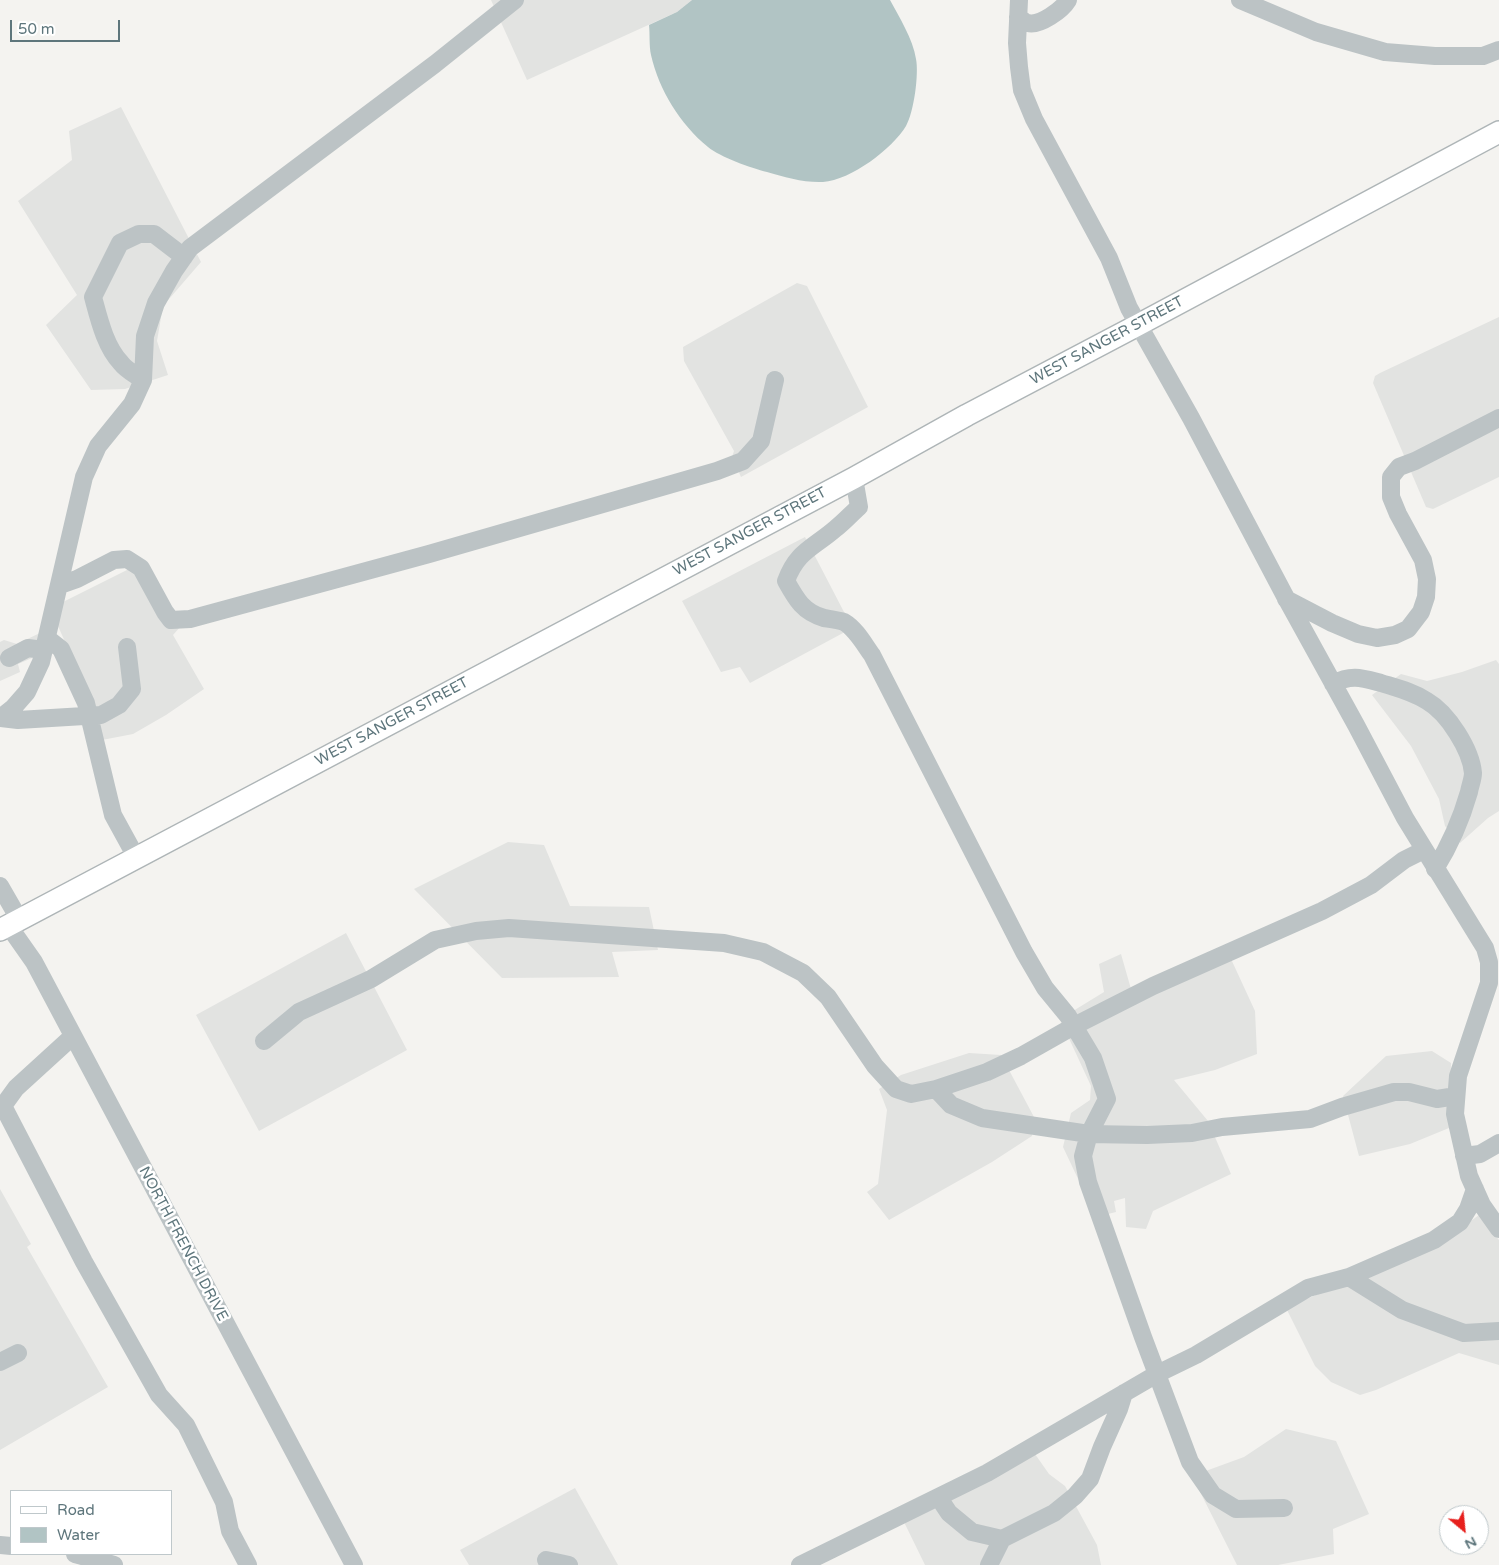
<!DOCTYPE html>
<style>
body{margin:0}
#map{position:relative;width:1499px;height:1565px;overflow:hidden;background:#f4f3f0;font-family:"Varela Round",sans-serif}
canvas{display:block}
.legend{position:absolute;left:10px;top:1490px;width:162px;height:65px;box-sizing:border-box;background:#fff;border:1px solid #bfc8cb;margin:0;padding:6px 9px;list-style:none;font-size:15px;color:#5e767c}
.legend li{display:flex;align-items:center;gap:10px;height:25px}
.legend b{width:25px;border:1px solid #bfc8cb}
.north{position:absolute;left:1439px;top:1505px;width:50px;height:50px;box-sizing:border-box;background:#fff;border:1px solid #bfc8cb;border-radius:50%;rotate:152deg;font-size:14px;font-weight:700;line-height:20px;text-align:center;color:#5e767c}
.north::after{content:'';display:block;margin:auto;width:18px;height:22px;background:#e7201d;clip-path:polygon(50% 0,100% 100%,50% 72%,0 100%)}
.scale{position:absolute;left:10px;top:20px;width:110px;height:22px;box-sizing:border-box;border:2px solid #5e767c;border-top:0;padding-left:6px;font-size:15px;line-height:18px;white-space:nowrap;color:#5e767c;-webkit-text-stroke:4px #fff;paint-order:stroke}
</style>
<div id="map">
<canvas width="1499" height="1565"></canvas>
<ul class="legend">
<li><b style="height:6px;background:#fff"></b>Road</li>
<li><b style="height:14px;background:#b1c4c4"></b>Water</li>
</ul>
<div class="north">N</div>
<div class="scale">50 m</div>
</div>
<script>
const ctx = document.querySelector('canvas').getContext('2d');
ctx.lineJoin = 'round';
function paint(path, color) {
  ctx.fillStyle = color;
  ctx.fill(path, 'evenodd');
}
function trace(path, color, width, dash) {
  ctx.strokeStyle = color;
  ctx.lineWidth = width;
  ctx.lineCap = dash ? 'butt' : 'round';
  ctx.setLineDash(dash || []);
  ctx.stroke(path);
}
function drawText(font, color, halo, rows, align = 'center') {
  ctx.font = font + ' "Varela Round",sans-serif';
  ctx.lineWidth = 5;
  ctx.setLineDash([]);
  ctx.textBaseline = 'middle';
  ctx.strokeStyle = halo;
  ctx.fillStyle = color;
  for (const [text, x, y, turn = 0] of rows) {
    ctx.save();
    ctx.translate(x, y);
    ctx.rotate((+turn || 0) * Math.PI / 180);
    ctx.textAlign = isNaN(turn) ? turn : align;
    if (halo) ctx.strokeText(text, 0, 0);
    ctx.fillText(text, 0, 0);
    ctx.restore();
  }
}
paint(new Path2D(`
 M 491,0 L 692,0 L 677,12 L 527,80 Z
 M 121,107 L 201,262 L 163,306 L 157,341 L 168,375 L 125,389 L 91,390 L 46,325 L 77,295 L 18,201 L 72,160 L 69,131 Z
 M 797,283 L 807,286 L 868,407 L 741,477 L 732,457 L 734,451 L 684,361 L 683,347 Z
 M 1499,317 L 1499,477 L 1433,509 L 1426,507 L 1373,383 L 1375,376 L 1380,373 Z
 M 805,537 L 844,612 L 854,619 L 843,633 L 750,683 L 740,667 L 721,672 L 682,601 Z
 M 143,562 L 181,626 L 173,635 L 204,689 L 166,715 L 133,734 L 102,740 L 90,698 L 58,626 L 63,602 Z
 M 40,633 L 32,658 L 18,664 L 20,672 L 0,681 L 0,642 L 4,640 L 17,644 Z
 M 1496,660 L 1499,664 L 1499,811 L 1488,818 L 1460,843 L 1445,826 L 1439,799 L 1411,746 L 1372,695 L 1401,674 L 1427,681 L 1462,672 Z
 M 508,842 L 544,845 L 570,906 L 649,907 L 658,950 L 612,952 L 619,977 L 502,978 L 414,889 Z
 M 346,933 L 407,1050 L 259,1131 L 196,1015 Z
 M 1225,946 L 1255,1011 L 1257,1054 L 1215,1070 L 1174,1080 L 1208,1121 L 1231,1174 L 1153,1211 L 1146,1229 L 1126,1227 L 1125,1198 L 1114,1201 L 1116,1212 L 1096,1217 L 1063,1147 L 1071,1113 L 1090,1100 L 1091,1086 L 1060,1019 L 1104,992 L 1099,964 L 1121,954 L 1131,989 Z
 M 1432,1051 L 1451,1063 L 1449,1128 L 1410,1144 L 1359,1156 L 1343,1096 L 1386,1056 Z
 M 969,1053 L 1001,1055 L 1034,1117 L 1032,1136 L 992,1162 L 889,1220 L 867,1192 L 878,1184 L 887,1110 L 879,1089 L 901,1075 Z
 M 0,1189 L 31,1244 L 27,1247 L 108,1387 L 0,1450 Z
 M 1479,1215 L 1499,1240 L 1499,1365 L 1459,1353 L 1376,1390 L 1360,1395 L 1331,1382 L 1315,1366 L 1286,1308 L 1449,1237 Z
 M 1286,1429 L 1336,1441 L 1369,1514 L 1333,1529 L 1334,1554 L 1278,1565 L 1237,1565 L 1192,1476 L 1244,1457 Z
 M 1035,1454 L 1049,1474 L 1065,1486 L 1097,1545 L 1101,1565 L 925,1565 L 904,1522 Z
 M 575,1488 L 618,1565 L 469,1565 L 460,1550 Z`), '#e2e3e1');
paint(new Path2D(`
 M 692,0 L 890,0 C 899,17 913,39 916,59 C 919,74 914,112 906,126 C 892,149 851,180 823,182 C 805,183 784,177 767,172 C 751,168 720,157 708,147 C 680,124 659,90 651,55 C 649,46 650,34 649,25 L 677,12 Z`), '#b1c4c4');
const major = new Path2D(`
 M 0,930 L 854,478 L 967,415 L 1138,325 L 1499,132`);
trace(major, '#aeb5b7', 24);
trace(new Path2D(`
 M 1019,0 L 1017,43 L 1019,67 L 1022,90 L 1034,119 L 1109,258 L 1129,308 L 1191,418 L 1286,598 L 1356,725 L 1405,818 L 1485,948 L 1489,962 L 1489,983 L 1458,1076 L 1455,1114 L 1469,1176 L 1482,1205 L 1499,1229
 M 1240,0 L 1316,32 L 1385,52 L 1435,56 L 1483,56 L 1499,50
 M 1018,17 C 1020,18 1025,23 1028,23 C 1040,26 1062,10 1068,0
 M 143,380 C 136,375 126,370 121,363 C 105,346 99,319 93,297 L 120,243 L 139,234 L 154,234 L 184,257
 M 854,478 L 859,507 C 851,514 844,522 835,529 C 813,548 797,551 786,581 C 796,599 803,612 824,618 C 830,619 838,620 844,622 C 856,629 864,644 872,655 L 1024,952 L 1045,988 L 1068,1016 L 1093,1058 L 1107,1099 L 1089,1134 L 1083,1156 L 1088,1182 L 1143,1337 L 1190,1462 L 1213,1495 L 1236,1509 L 1284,1508
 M 60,585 L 77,579 L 114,560 L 127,559 L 141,568 L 165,612 L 171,620 L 190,619 L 429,554 L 717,471 L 743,461 L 761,441 L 775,380
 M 1286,599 L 1332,623 L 1358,634 L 1377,638 L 1395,635 L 1408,629 L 1421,612 L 1426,597 L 1427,579 L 1423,560 L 1398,514 L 1391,497 L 1391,477 L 1399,467 L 1415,461 L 1499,418
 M 47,638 L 61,649 L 86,703 L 113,815 L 136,857
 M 9,658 L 28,648 L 44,650
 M 1333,684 C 1351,674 1362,678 1381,683 C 1397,688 1413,692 1427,701 C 1448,713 1471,750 1473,773 C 1473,779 1470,786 1469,792 C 1461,820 1450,845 1435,869
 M 0,718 L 13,708 L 27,692 L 41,662 L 84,477 L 98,446 L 132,404 L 143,380 L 145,336 L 156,303 L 174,271 L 190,248 L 435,64 L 515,0
 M 1,718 L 18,720 L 101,715 L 119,705 L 132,689 L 127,647
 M 0,886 L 19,919
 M 8,925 L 34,962 L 354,1565
 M 73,1036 L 16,1088 L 3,1106 L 84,1262 L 159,1395 L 186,1425 L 224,1502 L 230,1531 L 248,1565
 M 264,1041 L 299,1012 L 371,979 L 435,940 L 476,931 L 509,928 L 724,943 L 763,952 L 803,973 L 828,997 L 875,1066 L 896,1089 L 911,1094 L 936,1089 L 987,1072 L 1021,1056 L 1074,1026 L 1153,986 L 1322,911 L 1371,885 L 1404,860 L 1424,850
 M 936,1089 L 951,1105 L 982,1118 L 1089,1134 L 1147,1135 L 1192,1133 L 1222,1127 L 1310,1119 L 1342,1107 L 1394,1092 L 1409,1092 L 1437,1099 L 1456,1096
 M 1464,1156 L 1480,1154 L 1499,1143
 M 1349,1277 L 1402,1310 L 1464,1333 L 1499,1331
 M 0,1362 L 18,1353
 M 939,1498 L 949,1513 L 972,1532 L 1002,1539
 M 0,1545 L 11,1546
 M 75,1554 L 114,1565
 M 546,1560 L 569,1565
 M 800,1565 L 987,1473 L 1157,1374 L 1196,1355 L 1308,1288 L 1349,1277 L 1434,1240 L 1460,1222 L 1468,1209 L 1475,1189
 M 989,1565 L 1002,1539 L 1054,1513 L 1075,1496 L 1090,1479 L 1102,1447 L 1119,1409 L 1124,1393`), '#bcc3c5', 18);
trace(major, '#fff', 21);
drawText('15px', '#5e767c', '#fff', [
 ["WEST SANGER STREET",1107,341,-28],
 ["WEST SANGER STREET",750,532,-28],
 ["WEST SANGER STREET",392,722,-28],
 ["NORTH FRENCH DRIVE",183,1244,62]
]);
</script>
